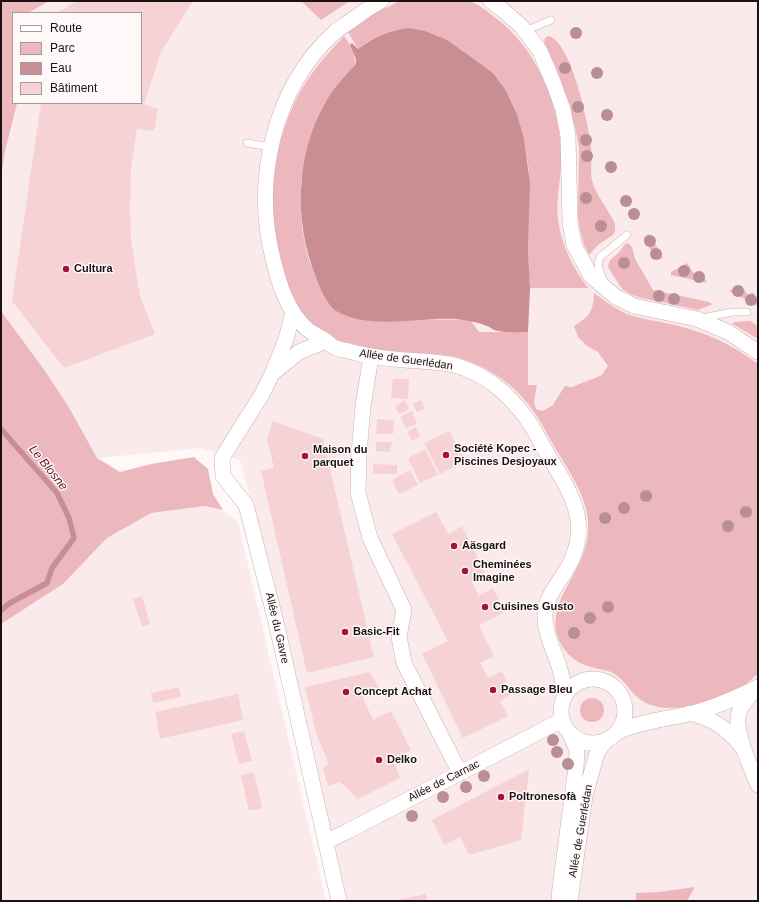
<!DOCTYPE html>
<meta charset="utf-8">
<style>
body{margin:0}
#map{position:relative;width:759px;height:902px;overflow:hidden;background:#fef8f9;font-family:Arial,sans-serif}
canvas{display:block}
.frame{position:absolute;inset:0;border:2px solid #1b1112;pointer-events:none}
.legend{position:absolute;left:12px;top:12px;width:130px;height:92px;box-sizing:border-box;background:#fef8f9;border:1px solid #a39c9d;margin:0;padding:5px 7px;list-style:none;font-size:12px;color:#1b1112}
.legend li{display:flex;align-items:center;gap:8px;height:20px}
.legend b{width:20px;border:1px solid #a39c9d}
</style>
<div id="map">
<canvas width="759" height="902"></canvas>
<div class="frame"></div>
<ul class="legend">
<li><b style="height:5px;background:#fff"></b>Route</li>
<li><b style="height:11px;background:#ecb8bd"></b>Parc</li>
<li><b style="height:11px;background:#c88e94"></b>Eau</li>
<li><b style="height:11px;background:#f7d2d5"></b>Bâtiment</li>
</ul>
</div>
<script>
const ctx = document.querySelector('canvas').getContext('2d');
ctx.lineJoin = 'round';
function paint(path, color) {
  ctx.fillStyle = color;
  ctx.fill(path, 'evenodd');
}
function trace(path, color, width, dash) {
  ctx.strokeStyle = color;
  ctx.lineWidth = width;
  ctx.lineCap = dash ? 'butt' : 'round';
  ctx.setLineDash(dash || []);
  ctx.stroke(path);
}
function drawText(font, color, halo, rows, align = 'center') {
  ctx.font = font + ' Arial,sans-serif';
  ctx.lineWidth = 3;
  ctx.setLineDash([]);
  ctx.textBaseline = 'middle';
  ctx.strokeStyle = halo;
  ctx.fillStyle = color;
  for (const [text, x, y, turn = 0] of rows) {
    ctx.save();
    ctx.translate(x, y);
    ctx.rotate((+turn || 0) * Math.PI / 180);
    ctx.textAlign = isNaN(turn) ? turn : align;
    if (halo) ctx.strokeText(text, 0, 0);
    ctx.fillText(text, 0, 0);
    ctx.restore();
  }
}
paint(new Path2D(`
 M 49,1 L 301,1 L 321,20 L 350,1 L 758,1 L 758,901 L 345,901 L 266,557 L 240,460 L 201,448 L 97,458 L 1,320 L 1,172 L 13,103 L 141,103 L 141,13 L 27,13 Z
 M 205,506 L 223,510 L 238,522 L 326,901 L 1,901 L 1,624 L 63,584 L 107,538 L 151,513 Z`), '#faeaeb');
paint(new Path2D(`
 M 1,1 L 49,1 L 28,13 L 13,13 L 13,103 L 17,103 L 5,151 L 1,177 Z
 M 301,1 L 350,1 L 321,20 Z
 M 400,1 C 415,1 431,1 446,1 C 453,1 460,0 467,1 C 476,2 486,10 493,16 C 535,46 558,99 561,150 C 563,174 554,201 559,225 C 563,249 574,269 588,288 L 530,288 L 528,250 L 529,171 L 524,138 L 517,114 L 505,89 L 493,73 L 474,61 L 369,41 L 358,49 L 348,32 L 373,14 Z
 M 344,36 L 352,48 L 356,64 L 338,84 L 324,104 L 314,128 L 306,156 L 301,182 L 301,208 L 302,228 L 306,249 L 310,263 L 361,320 C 397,322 434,317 471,321 L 479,332 L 528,332 L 528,385 L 537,385 L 534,402 L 536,409 L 542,411 L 552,406 L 565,386 L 572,387 L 602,375 L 608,366 L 598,352 L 587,346 L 578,337 L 574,326 C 590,316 593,312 594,293 C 604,300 615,309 627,314 C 643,320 659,321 675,325 C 706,332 733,345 758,364 L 758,674 C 750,681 741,688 732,692 C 710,703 669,715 646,703 C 631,696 626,679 611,672 C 603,669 594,669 585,665 C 571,660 559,646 556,631 C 552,605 570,584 580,562 C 601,515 578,486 554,446 C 545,430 536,412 523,398 C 506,378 477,361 451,356 C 427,352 402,353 378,350 C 367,348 352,349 342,344 C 334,341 317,329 311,324 C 301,315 295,300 289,288 C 264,227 268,152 299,94 C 311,72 327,54 344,36 Z
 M 548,36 C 571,40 589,125 591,147 C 593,159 589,172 593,184 C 598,198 609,210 615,224 L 615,231 L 613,235 L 598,245 L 590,254 L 589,254 L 584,245 L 580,230 L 578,216 L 579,148 L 575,127 L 562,84 L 555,65 L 544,45 L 545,38 Z
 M 649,234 L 663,257 L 659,260 L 655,258 L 644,239 L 644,237 Z
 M 628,243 L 632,247 L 635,259 L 653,290 L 709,302 L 712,304 L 711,305 L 698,310 L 641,298 L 632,295 L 622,289 L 608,267 C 609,257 616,257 621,250 C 624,246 624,244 628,243 Z
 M 687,263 L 695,275 L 701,271 L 707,283 L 671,275 L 671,272 Z
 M 741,285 L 748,295 L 753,292 L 758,300 L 758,306 L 729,291 Z
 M 1,311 L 45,371 L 68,406 L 97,458 L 120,472 L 151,464 L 194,457 L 208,469 L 213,494 L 223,510 L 205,506 L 151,513 L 107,538 L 63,584 L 1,624 Z
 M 750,321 L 758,326 L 758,339 L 733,324 L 734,322 Z
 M580 710a12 12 0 1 1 24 0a12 12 0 1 1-24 0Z
 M 695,887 L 687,901 L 636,901 L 636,893 L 659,892 Z`), '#ecb8bd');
paint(new Path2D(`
 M 409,28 L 425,31 L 447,40 L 493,73 L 505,89 L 517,114 L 524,138 L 530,183 L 528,250 L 530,288 L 528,332 C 518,332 508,333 498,331 C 494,331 491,327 487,326 C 477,322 466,320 455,319 C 418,317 372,330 338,312 C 327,306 319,286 315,274 C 294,222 296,155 324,105 C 332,89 344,77 356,64 L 356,59 L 350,45 L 352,43 L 358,49 C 375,37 388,31 409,28 Z`), '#c88e94');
trace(new Path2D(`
 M 1,429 L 57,493 L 69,518 L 74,538 L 52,568 L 47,583 L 10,603 L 1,610`), '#c88e94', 5.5);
paint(new Path2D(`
 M 77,1 L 193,1 L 161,52 L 144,104 L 158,109 L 154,131 L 137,129 L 131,168 L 130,208 L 131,240 L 135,265 L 140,296 L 155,334 L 64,368 L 12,301 L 41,103 L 141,103 L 141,13 L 57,13 Z
 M 393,379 L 409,379 L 408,399 L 391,398 Z
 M 405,400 L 409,409 L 399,414 L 395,406 Z
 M 421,400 L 425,409 L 417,412 L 413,404 Z
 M 412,411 L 417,424 L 406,428 L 400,417 Z
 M 377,419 L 394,420 L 393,434 L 376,434 Z
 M 273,421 L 323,439 L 374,657 L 307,673 L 261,471 L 274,468 L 267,439 Z
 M 416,427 L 420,436 L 412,441 L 407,432 Z
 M 449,431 L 465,461 L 440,474 L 424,443 Z
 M 376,442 L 392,442 L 390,452 L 376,451 Z
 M 425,449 L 438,475 L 420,483 L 408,458 Z
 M 373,464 L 397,465 L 397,474 L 373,474 Z
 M 410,470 L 418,485 L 399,494 L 392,480 Z
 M 436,512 L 448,534 L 462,526 L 485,573 L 471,581 L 479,596 L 493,588 L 505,612 L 479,625 L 494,656 L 480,663 L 488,678 L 502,671 L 507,681 L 504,683 L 510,695 L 500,701 L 508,716 L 463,738 L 422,654 L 448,641 L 392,534 Z
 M 142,596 L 150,624 L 142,627 L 133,599 Z
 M 370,672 L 380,689 L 363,698 L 373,720 L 391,711 L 411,750 L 393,760 L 400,778 L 358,799 L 340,782 L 328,786 L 323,768 L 329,764 L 317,736 L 305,687 Z
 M 179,687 L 181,697 L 153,703 L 151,693 Z
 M 238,694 L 243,720 L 160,739 L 155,712 Z
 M 244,731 L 252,761 L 239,764 L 231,734 Z
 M 529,769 L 521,840 L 469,855 L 460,837 L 444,845 L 432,820 Z
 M 254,772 L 262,808 L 249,811 L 241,775 Z
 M 426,894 L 427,901 L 396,901 L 396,900 Z`), '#f7d2d5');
const service = new Path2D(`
 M 525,31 L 551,20
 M 247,143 L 270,147
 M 605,283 C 600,274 596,267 600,257 L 627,235
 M 702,318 L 733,312 L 747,312`);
const minor = new Path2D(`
 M 381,1 C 368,8 358,16 346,24 C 342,27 338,29 335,32 C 273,88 253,181 273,259 C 279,284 287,311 307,329 C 312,333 318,336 323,339 C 327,341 330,345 334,347 C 339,350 347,350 352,352 C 366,355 379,358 393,359 C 413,361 434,361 454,365 C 484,373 509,394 527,419 C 535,431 541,443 548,455 C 559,473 572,493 577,514 C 580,528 578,545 572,559 C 565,577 546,593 545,613 C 544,631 553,649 559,666 C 562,675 563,684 565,693
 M 491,1 L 504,11 L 522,27 L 540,51 L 553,82 L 563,109 L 568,136 L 570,222 L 574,245 L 591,276 L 616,297 L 634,306 L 697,319 L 728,332 L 758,352
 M 293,312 L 286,339 L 272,374 L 262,394 L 222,458 L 223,476 L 246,505 L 276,622 L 339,901
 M 371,357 L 363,406 L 359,454 L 358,493 L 370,538 L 404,610 L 399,637 L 404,663 L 460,773
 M 273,373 L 299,352 L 326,341
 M561 711a32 32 0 1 1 64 0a32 32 0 1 1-64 0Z
 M 753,692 C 748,699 741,704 739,713 C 733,729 751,768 758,785
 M 690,713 C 716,720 726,728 743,748
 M 617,732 C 640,722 665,719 689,714 C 714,708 736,698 758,687
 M 325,842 L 346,832 L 562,720
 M 560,901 L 559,896 L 576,767 L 577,750 L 570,734
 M 570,901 L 585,796 L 597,753 L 606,740`);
trace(service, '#cbafb1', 8);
trace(minor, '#cbafb1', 16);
trace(service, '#fff', 7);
trace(minor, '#fff', 15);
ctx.fillStyle = '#b98e95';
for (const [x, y] of [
 [576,33],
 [565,68],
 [597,73],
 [578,107],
 [607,115],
 [586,140],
 [587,156],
 [611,167],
 [586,198],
 [626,201],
 [634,214],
 [601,226],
 [650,241],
 [656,254],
 [624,263],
 [684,271],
 [699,277],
 [738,291],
 [659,296],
 [674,299],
 [751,300],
 [646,496],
 [624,508],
 [746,512],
 [605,518],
 [728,526],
 [608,607],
 [590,618],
 [574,633],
 [553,740],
 [557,752],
 [568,764],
 [484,776],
 [466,787],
 [443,797],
 [412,816]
]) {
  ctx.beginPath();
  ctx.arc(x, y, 6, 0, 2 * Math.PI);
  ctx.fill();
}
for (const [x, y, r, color] of [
 [66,269,4,"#a7103f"],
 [446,455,4,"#a7103f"],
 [305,456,4,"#a7103f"],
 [454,546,4,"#a7103f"],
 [465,571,4,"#a7103f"],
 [485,607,4,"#a7103f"],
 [345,632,4,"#a7103f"],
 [493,690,4,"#a7103f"],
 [346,692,4,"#a7103f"],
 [379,760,4,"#a7103f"],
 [501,797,4,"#a7103f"]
]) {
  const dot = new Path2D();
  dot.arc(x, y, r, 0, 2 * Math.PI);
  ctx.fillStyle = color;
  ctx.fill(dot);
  trace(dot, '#fef8f9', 1.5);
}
drawText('bold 11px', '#1b1112', '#fef8f9', [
 ["Cultura",74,269],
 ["Société Kopec -",454,449],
 ["Piscines Desjoyaux",454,462],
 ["Maison du",313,450],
 ["parquet",313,463],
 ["Aäsgard",462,546],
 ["Cheminées",473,565],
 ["Imagine",473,578],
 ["Cuisines Gusto",493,607],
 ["Basic-Fit",353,632],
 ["Passage Bleu",501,690],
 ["Concept Achat",354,692],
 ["Delko",387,760],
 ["Poltronesofà",509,797]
], 'left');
drawText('11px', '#1b1112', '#fef8f9', [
 ["Allée de Guerlédan",406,360,8],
 ["Allée du Gavre",277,628,77],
 ["Allée de Carnac",444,781,-27],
 ["Allée de Guerlédan",581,831,-80]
]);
drawText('italic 12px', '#5b1524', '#fef8f9', [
 ["Le Blosne",48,468,51]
]);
</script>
